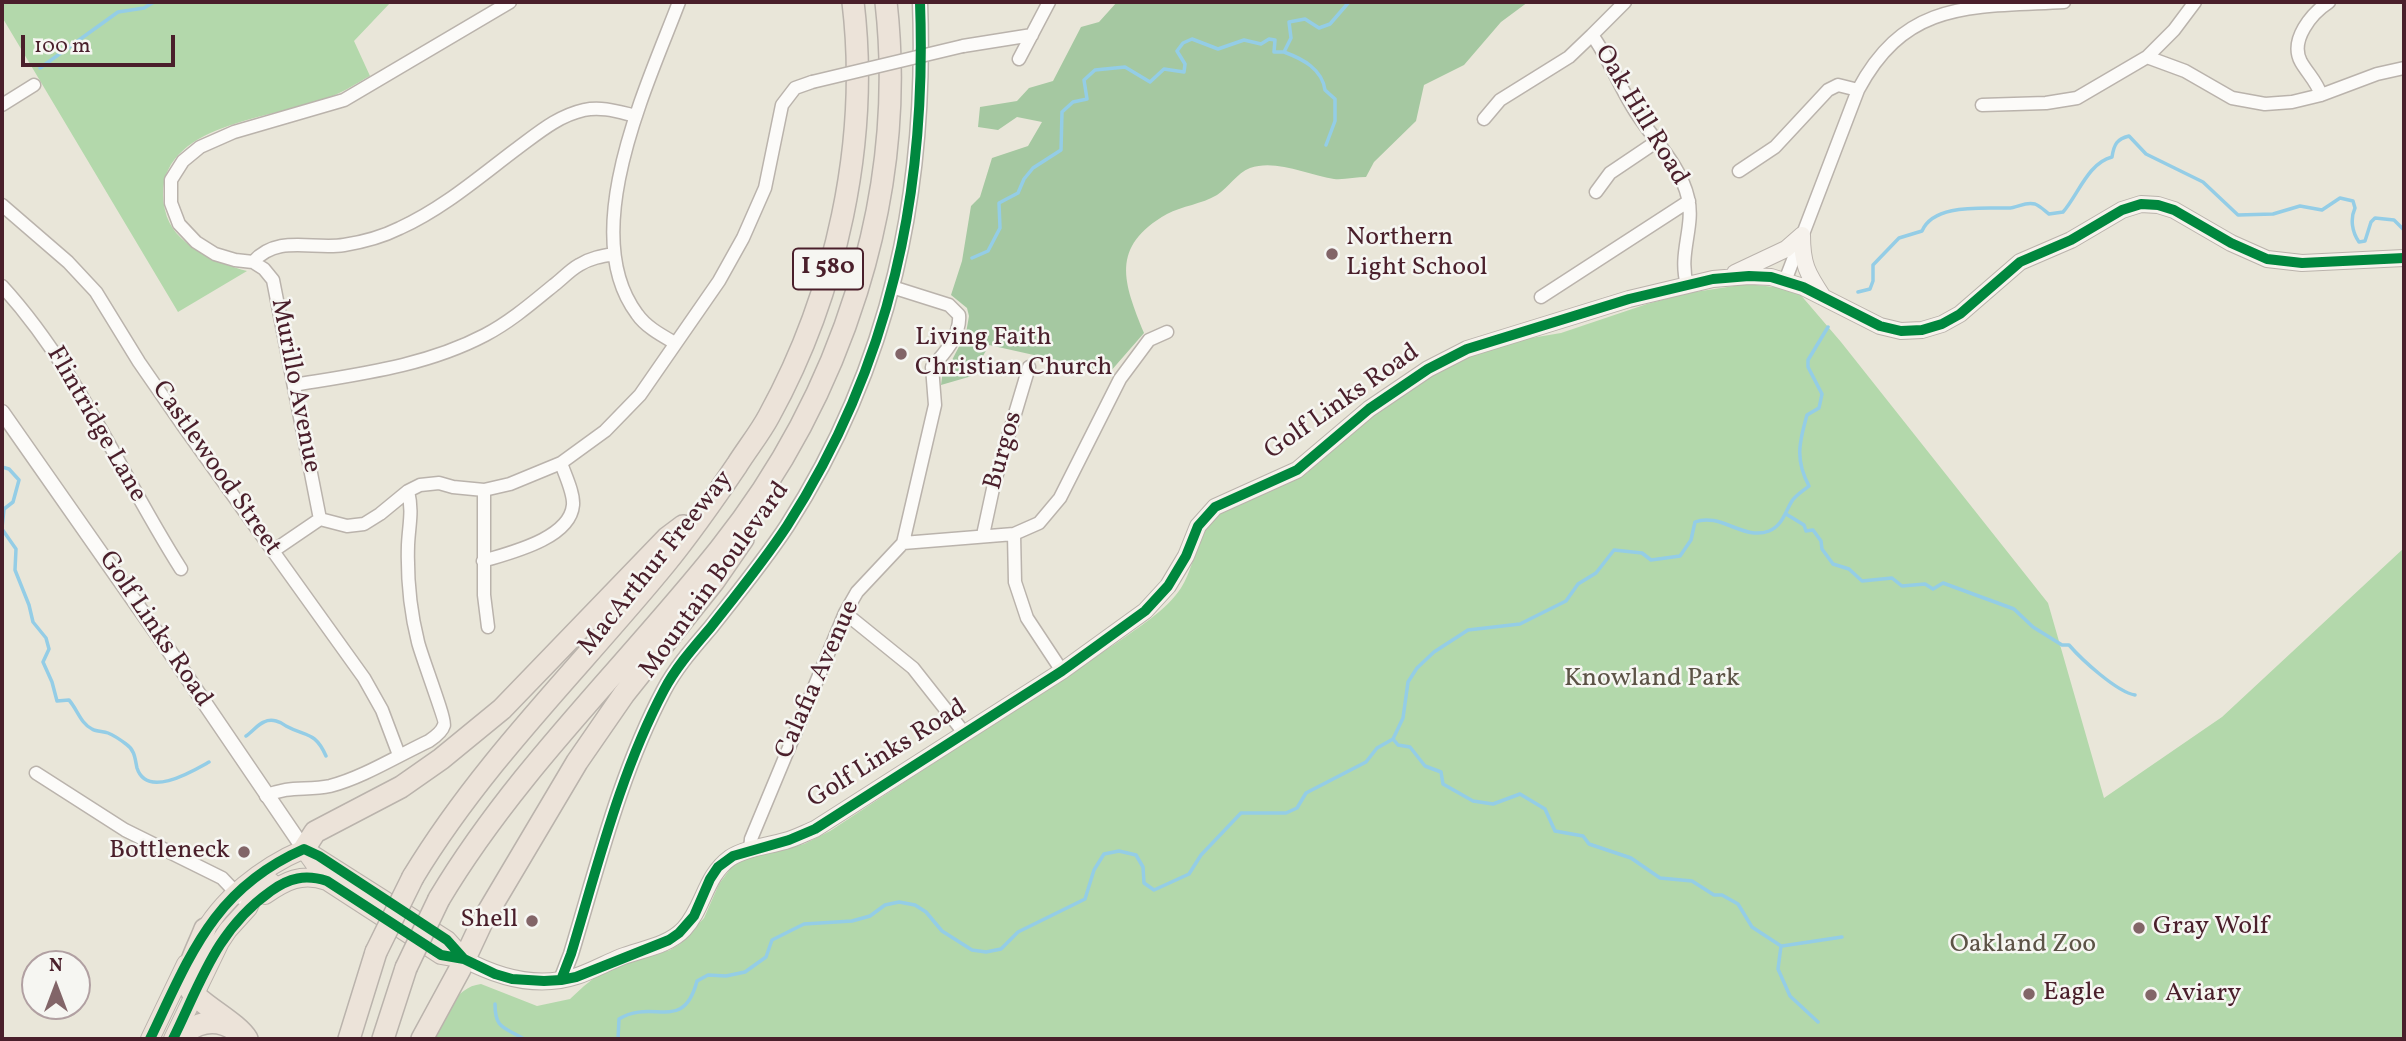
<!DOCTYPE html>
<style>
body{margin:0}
#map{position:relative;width:2406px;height:1041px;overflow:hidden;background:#e9e6d9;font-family:Vollkorn,serif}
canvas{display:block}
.frame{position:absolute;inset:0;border:4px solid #4a1f2b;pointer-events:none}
.north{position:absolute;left:21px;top:950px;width:70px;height:70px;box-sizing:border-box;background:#f6f6f2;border:2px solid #b1a0a2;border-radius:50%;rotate:0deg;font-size:19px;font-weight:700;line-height:28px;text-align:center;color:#4a1f2b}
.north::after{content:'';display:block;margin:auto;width:24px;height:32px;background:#826568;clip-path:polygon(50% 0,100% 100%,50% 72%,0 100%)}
.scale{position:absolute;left:21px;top:35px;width:154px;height:32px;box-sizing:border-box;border:4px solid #4a1f2b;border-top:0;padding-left:9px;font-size:21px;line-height:24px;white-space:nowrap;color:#4a1f2b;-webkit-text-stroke:5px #f6f6f2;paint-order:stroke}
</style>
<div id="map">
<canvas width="2406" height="1041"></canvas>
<div class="frame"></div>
<div class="north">N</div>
<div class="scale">100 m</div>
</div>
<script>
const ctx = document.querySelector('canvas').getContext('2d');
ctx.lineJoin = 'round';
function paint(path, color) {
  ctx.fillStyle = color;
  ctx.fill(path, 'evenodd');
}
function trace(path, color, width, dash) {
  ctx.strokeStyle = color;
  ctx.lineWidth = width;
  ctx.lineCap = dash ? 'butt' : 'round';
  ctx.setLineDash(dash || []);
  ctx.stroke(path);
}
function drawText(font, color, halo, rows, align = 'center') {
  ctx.font = font + ' Vollkorn,serif';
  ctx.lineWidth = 5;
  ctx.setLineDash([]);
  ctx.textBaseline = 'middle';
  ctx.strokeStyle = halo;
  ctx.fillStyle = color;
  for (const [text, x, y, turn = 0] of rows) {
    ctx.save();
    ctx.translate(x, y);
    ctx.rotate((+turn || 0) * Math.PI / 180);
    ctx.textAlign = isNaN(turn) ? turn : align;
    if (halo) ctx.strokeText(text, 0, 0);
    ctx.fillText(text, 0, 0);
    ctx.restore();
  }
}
paint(new Path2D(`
 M 2,2 L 391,2 L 354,41 L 370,76 C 355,84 339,95 322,100 C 269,119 147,125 165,210 C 172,245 217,263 247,271 L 178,312 L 2,17 Z
 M 1747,284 L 1784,288 L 1799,293 L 1841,342 L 2048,603 L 2104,798 L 2222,717 L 2404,548 L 2404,1039 L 432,1039 C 444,1018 454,987 481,984 L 537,1006 L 570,999 L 584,986 L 598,975 L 648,956 L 670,950 L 680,944 L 704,918 L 719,884 L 733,865 L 745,858 L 804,844 L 830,831 L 1115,644 C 1136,629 1167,610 1181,588 C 1191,572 1194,554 1201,537 C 1206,526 1216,517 1226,509 L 1307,473 L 1354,430 L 1413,387 L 1435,372 L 1470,354 L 1519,340 L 1561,333 L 1647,304 L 1688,293 Z`), '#b3d8ab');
paint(new Path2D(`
 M 1117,2 L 1528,2 L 1501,22 L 1464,65 L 1424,85 L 1416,121 L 1374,162 L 1366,177 C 1356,177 1344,180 1334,179 C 1308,175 1276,159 1250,168 C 1237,173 1228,188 1217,195 C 1202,204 1182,206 1167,214 C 1109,247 1124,283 1144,333 L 1110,372 L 989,345 L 972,376 L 941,385 L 943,370 L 951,362 L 966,333 L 969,316 L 967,308 L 951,295 L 962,261 L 971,206 L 980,197 L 992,158 L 1028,146 L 1042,122 L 1017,117 L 998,130 L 978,127 L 980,107 L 1017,101 L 1029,88 L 1053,81 L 1081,27 L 1099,22 Z`), '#a5c8a1');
trace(new Path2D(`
 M 1284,52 C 1303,59 1322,69 1325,90 L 1335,99 L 1335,121 L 1326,145
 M 40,68 L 118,12 L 144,8 L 154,2
 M 972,258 L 988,251 L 1000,228 L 999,203 L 1018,193 L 1024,179 L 1033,168 L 1061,150 L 1062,112 L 1073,102 L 1087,99 L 1084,80 L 1095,70 L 1125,67 L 1150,82 L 1164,69 L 1184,72 L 1185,64 L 1177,51 L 1183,43 L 1192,39 L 1218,49 L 1244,40 L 1261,44 L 1269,39 L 1275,40 L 1274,52 L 1284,52 L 1291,38 L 1289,22 L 1305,19 L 1319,28 L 1330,24 L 1349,2
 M 1858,292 L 1870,289 L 1873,281 L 1873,265 L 1899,238 L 1922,231 C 1934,203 1983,209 2008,208 C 2018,208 2025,201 2035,204 C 2040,206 2045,211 2049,214 L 2063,212 C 2078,195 2088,163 2112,157 C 2114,144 2117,139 2129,136 L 2146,154 L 2203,182 L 2238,215 L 2273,214 L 2300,206 L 2322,210 L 2340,198 L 2353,201 L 2355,208 C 2350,219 2352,232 2359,242 L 2365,241 L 2371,222 L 2375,218 L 2394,220 L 2404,230
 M 2,467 L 9,469 L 19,480 L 13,502 L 4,509 L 2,528
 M 1786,514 L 1804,525 L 1806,531 L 1813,530 L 1821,541 L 1822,549 L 1833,564 L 1849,569 L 1862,581 L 1892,578 L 1902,586 L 1925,584 L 1933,589 L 1943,583 L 2014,609 L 2033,627 L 2062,645 L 2069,645 C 2082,660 2117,692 2135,695
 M 2,529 L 16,549 L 15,570 L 29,605 L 33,622 L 46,638 L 49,649 L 43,662 L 52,682 L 57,701 L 69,700 C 77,709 81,724 92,729 C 97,732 103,731 108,733 C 113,735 122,741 126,744 C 135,750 135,759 137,768 C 147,799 193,771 209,762
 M 246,736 C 252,732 258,724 264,722 C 272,718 281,722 286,726 C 306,737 315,731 326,756
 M 1393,739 L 1398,745 L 1410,747 L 1425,766 L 1441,772 L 1443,784 L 1473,801 L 1493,804 L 1520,794 L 1545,809 L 1555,831 L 1583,836 L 1589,844 L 1631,858 L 1660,878 L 1692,881 L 1714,895 L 1722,895 L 1738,904 L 1752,927 L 1781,946 L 1778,969 L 1790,996 L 1818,1022
 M 1782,946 L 1842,937
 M 495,1004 C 495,1030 505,1027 524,1039
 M 618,1039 L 619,1019 C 653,998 683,1034 697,981 L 708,975 L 726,976 L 745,972 L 766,957 L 772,940 L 804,924 L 852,921 L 870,916 L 885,905 L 899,902 L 915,905 L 926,912 L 942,931 L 972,950 L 986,952 L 1001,949 L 1018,932 L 1085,899 L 1094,870 L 1104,854 L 1119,851 L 1136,855 L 1143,867 L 1144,883 L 1154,890 L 1189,874 L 1201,855 L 1241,813 L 1286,813 L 1297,808 L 1306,793 L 1366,762 L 1377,748 L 1393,739 L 1403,718 L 1408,682 L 1417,668 L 1434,652 L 1468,630 L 1520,624 L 1566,601 L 1578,584 L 1596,573 L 1614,550 L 1642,553 L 1651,560 L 1680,556 L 1691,540 L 1695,522 C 1720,512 1744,541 1769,531 C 1783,525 1785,512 1792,501 C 1796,495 1803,491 1809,486 C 1795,460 1799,443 1807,415 L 1819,408 L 1822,394 L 1808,367 L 1808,360 L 1828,327`), '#94cde6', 3.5);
const minor = new Path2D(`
 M 1625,2 L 1592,35 C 1608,57 1618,83 1632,106 C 1650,137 1680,163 1688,198 C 1695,226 1678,254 1687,284
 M 963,46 L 1032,35
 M 2147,57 L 2185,71 L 2232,98 L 2265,104 L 2292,102 L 2321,95 L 2377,74 L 2404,68
 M 1019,59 L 1049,2
 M 2321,95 C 2317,82 2308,74 2301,62 C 2289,40 2312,13 2329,2
 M 2,105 L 34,85
 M 1982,105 L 2046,103 L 2077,98 L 2147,57 L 2174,30 L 2195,2
 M 1484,119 L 1500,100 L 1569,57 L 1592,35
 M 1739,171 L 1775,147 L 1828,90 L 1838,85 L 1858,90
 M 1596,192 L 1610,173 L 1656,142
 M 2,205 L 68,262 L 96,292 L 139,362 L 184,427 L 364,678 L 382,710 L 399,755
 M 253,262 C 278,234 312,250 344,245 C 363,242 384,236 400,228 C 442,209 478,178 515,150 C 537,134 557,116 584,110 C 602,106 619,112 636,116
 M 1785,281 L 1858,90 C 1906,0 1970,7 2064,2
 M 2,286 C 78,369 121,475 181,569
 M 1541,297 L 1689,201
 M 675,343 C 661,335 646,327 637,314 C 576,233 648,84 679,2
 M 294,385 C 360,374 426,366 485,335 C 510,322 532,303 554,285 C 562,279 570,270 579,265 C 590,258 602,256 614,254
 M 484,490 L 484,595 L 488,627
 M 320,519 L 273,280 L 264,269 L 253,262 L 235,260 L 215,254 L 196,242 L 179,224 L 171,203 L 171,180 L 183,161 L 200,147 L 234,132 L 344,100 L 510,2
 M 320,519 L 347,526 L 364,524 L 380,514 L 408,491 L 420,485 L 439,483 L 453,487 L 484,490 L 510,484 L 561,463 L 605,431 L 640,395 L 719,281 L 743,238 L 765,188 L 782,105 L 795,88 L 812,82
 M 1014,534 L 1015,582 L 1027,618 L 1062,671
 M 983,535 L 994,484 L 1029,367
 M 903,543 L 1014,534 L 1039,523 L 1060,498 L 1120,379 L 1149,340 L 1167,332
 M 273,551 L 320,519
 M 483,561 C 509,553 570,539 573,505 C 574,493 565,475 561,463
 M 845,613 L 913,668 L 965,734
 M 36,773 L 125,830 L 222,878 L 241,898
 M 266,796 C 289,785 306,791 330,786 C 362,778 399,755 429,741 C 435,737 442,732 444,725 C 446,720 421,655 418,642 C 410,610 407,578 408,545 C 409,524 413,512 408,491
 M 750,850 L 751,839 L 845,613 L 857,592 L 903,543 L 935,405 L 932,367 C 944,354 961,335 959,315 L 949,305 L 892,287`);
const tertiary = new Path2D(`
 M 2,412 L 170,652 L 304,849
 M 561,980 L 571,954 C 598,865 620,773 664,690 C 676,667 694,647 711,627 C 737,594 764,561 787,526 C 891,364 927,191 920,2`);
const secondary = new Path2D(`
 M 1802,235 C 1802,264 1807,273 1823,297
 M 1735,273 L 1786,249 L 1802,235
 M 464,959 C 499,978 537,989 577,976 C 592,971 606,963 621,957 C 642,949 668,946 684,929 C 704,907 705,876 730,858 C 745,848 768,846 785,841 C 796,838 805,833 815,829 L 1062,671 L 1145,611 L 1168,586 L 1186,556 L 1198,526 L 1215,507 L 1297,470 L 1369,409 L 1428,369 L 1467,349 L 1629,299 L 1713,279 L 1749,276 L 1771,277 L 1803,287 L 1880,326 L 1901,331 L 1922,330 L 1942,324 L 1960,314 L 2020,262 L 2071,240 L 2122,210 L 2141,204 L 2158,205 L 2174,210 L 2231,243 L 2267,259 L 2302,263 L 2404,258`);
const primary = new Path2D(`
 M 304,849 L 327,881 L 441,955 L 464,959
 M 307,851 L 447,940 L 464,959
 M 265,895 C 285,881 302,872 327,881
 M 200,939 C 221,899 262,867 304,849
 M 150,1039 L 186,964
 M 173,1039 L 220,942 L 228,930 L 248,908 L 255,893 L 271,882`);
const motorway = new Path2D(`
 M 304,849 L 315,832 L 401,787 L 441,759 L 502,709 L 667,538 L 683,526
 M 413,877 C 483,761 580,668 665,564 C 691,532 714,499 737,465 C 747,449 760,433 769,416 C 836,294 870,142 853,2
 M 439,899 C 516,770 626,667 720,549 C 841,397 908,197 886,2
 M 205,929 C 199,945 188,964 187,981 C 186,998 236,1020 247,1039
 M 178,1039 C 194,1023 214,1016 235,1030
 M 349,1039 L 376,952
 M 383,1039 L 406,968
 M 422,1039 L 460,969 L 482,922 L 577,762 L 624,694 L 714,581 L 743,539`);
trace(minor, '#bab3ac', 15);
trace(tertiary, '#bab3ac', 17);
trace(secondary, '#bab3ac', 18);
trace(primary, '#bab3ac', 20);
trace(motorway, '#bab3ac', 24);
trace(minor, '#fcfbf9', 12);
trace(tertiary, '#fcfbf9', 14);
trace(secondary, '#f6f2ec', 16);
trace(primary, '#ece3d9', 18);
trace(motorway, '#ece3d9', 21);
const minorBridge = new Path2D(`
 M 812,82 L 963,46`);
const motorwayBridge = new Path2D(`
 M 376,952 L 413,877
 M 406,968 L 439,899`);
trace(minorBridge, '#bab3ac', 15, []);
trace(motorwayBridge, '#bab3ac', 24, []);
trace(minorBridge, '#fcfbf9', 12);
trace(motorwayBridge, '#ece3d9', 21);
trace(new Path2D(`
 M 561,980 L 571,954 C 598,865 620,773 664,690 C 676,667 694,647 711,627 C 737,594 764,561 787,526 C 891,364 927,191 920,2
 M 150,1039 C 190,956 213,889 304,849 L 319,856 L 447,940 L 464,959
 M 173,1039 C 201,982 216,930 271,891 C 289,878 305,874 327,881 L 441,955 L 464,959 L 495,974 L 512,979 L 544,981 L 561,980 L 576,977 L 669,940 L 679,933 L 694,916 L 710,879 L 718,867 L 733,856 L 789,840 L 815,829 L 1062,671 L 1145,611 L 1168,586 L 1186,556 L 1198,526 L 1215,507 L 1297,470 L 1369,409 L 1428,369 L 1467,349 L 1629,299 L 1713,279 L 1749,276 L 1771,277 L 1803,287 L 1880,326 L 1901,331 L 1922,330 L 1942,324 L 1960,314 L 2020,262 L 2071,240 L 2122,210 L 2141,204 L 2158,205 L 2174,210 L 2231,243 L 2267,259 L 2302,263 L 2404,258`), '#00873e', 10);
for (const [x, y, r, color] of [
 [1332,254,7,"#826568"],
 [901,354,7,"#826568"],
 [244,852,7,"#826568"],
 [532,921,7,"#826568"],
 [2139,928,7,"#826568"],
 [2029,994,7,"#826568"],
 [2151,995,7,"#826568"]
]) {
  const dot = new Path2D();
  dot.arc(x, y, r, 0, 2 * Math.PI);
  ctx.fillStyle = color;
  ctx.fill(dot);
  trace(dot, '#f6f6f2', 2.5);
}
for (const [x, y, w] of [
 [828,269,70]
]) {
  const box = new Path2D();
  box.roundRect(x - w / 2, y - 20.5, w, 41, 5);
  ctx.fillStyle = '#f6f6f2';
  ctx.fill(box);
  trace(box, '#4a1f2b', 2);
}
drawText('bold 24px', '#4a1f2b', null, [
 ["I 580",828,269]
]);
drawText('26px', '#4a1f2b', '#f6f6f2', [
 ["Oak Hill Road",1640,116,59],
 ["Murillo Avenue",294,386,79],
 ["Golf Links Road",1343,403,-35],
 ["Flintridge Lane",95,425,60],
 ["Burgos",1005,451,-74],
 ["Castlewood Street",215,469,55],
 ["MacArthur Freeway",657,564,-51],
 ["Mountain Boulevard",716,581,-54],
 ["Golf Links Road",154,630,56],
 ["Calafia Avenue",819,680,-66],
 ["Golf Links Road",888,755,-32]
]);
drawText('26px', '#4a1f2b', '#f6f6f2', [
 ["Northern",1346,239],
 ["Light School",1346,269],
 ["Living Faith",915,339],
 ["Christian Church",915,369],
 ["Bottleneck",230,852,"right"],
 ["Shell",518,921,"right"],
 ["Gray Wolf",2153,928],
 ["Eagle",2043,994],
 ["Aviary",2165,995]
], 'left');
drawText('26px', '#5c5346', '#f6f6f2', [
 ["Knowland Park",1652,680],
 ["Oakland Zoo",2023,946]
]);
</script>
